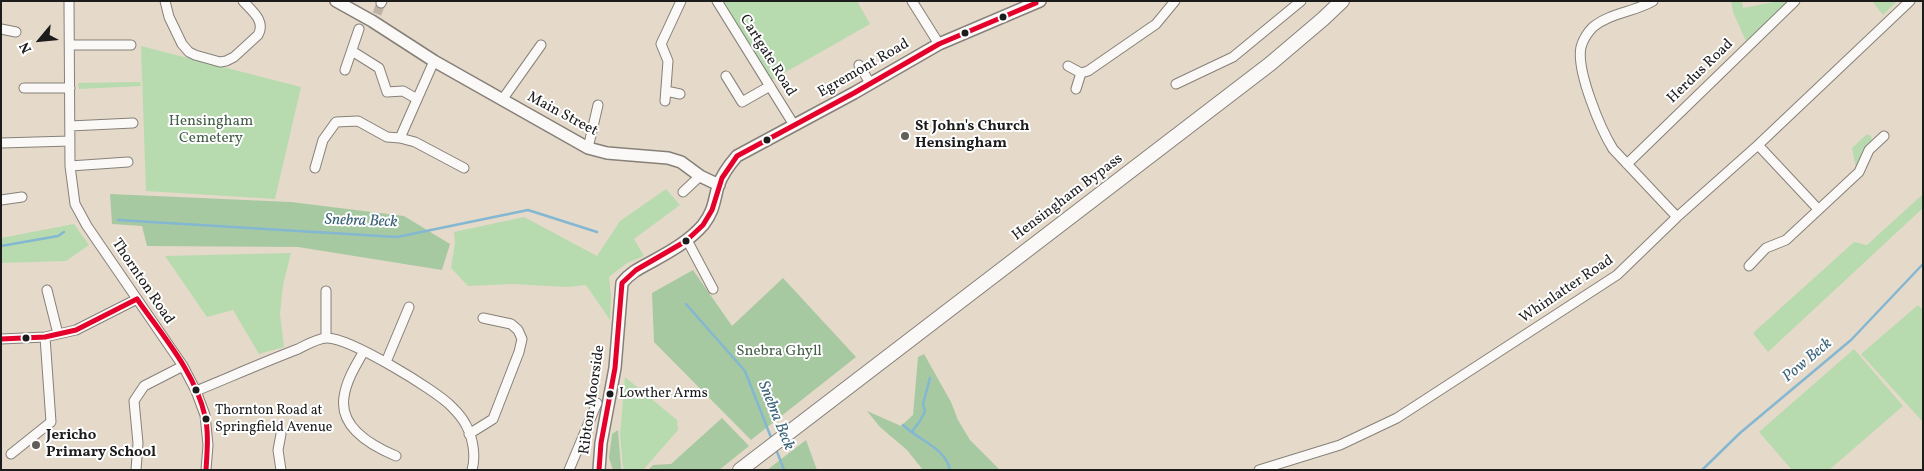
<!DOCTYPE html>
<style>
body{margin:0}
#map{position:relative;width:1924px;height:471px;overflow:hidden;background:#e5d9c9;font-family:Vollkorn,serif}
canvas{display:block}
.frame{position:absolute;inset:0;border:2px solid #1c1c1c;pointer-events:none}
.north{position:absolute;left:15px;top:15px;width:50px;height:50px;-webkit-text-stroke:4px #fff;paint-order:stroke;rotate:242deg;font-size:14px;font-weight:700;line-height:20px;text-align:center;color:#1c1c1c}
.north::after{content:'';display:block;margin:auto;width:18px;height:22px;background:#1c1c1c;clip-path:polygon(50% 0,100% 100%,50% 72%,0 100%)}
</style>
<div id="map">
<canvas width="1924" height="471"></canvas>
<div class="frame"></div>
<div class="north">N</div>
</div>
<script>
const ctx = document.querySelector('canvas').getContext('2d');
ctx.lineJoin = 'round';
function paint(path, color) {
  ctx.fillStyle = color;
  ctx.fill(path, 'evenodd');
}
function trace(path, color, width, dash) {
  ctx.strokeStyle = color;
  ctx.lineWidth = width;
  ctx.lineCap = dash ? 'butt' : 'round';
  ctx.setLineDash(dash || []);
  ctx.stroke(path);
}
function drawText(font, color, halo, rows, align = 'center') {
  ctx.font = font + ' Vollkorn,serif';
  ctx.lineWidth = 4;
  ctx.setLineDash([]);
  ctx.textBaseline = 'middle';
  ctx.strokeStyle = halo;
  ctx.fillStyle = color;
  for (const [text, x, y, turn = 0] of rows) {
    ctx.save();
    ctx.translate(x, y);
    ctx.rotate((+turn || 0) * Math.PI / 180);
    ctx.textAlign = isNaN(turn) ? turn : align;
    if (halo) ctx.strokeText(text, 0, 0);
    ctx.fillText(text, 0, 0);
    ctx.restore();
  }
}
paint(new Path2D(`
 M 721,1 L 857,1 L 870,24 L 770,81 Z
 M 1731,1 L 1742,1 L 1743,8 C 1760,5 1772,1 1789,1 L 1746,41 L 1733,12 Z
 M 1872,1 L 1897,1 L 1883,15 Z
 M 141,46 L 301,87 L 275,199 L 146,191 Z
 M 140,82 L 141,86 L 79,89 L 78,83 Z
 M 1867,134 L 1871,136 L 1872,141 L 1863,150 L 1856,168 L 1852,148 Z
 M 666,189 L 680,205 L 634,239 L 644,256 L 627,263 L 609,277 L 611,295 L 610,320 L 586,285 L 568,287 L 512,284 L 468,286 L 451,268 L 455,243 L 454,232 L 524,217 L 597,256 L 620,221 Z
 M 1923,194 L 1923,208 L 1768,352 L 1753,333 L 1854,242 L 1867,245 Z
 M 74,224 L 89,245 L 66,261 L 1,263 L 1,238 Z
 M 291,253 L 283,285 L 280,314 L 284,347 L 259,354 L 233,310 L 207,317 L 165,256 Z
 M 1918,305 L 1923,310 L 1923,422 L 1861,354 Z
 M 1854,349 L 1903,406 L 1829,470 L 1792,470 L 1759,432 Z
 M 625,377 L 677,420 L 678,430 L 643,470 L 627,470 L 623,468 L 620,435 Z`), '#b7dbaf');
paint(new Path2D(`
 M 110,194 L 291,202 L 404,216 L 450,244 L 442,270 L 298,247 L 147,246 L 142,226 L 112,224 Z
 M 693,270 L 732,326 L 783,278 L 856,357 L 751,440 L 654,342 L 652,293 Z
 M 924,354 L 951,402 L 958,420 L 970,440 L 1000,470 L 923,470 L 907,450 L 880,427 L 867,411 L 901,426 L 913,415 L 918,357 Z
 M 722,418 L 749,446 L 719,470 L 648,470 L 653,465 L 671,464 Z
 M 618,430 L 621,468 L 622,470 L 613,470 L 609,458 L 612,434 Z
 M 806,440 L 817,470 L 767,470 Z`), '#a7c9a1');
trace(new Path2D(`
 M 118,220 L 397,237 L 528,210 L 597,232
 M 1,246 L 58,236 L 64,232
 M 686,304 L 745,371 L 772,440
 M 903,425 C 918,440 946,448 950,470
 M 913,433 L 913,430 L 920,421 L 925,411 L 923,404 L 930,378
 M 776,449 L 784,470
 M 1702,470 L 1740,433 L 1851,340 L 1923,264`), '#84b7d1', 2.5);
trace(new Path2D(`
 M 377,14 L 381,3`), '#bdb3a6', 9, [9, 4.5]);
const minor = new Path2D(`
 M 69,1 L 70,166 L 75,204 L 87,226 L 183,366 L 196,391 L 205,415 L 208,445 L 206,470
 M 165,1 L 169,17 L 182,44 L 189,52 L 195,55 L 220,62 L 226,61 L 234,57 L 258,35 C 266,21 252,11 243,1
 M 717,1 L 794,125
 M 912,1 L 939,44
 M 1653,1 C 1634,12 1610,13 1593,27 C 1588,32 1583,40 1581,47 C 1576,70 1600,128 1613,149 L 1677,217
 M 381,3 L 382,1
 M 1,29 L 16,32
 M 70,45 L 131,45
 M 352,51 L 379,68 L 387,92 L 403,91 L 417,99
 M 859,65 L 870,83
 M 1068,66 L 1081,73 L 1088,71 L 1156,24 L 1175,1
 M 345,70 L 359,29
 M 726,76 L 742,102 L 770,86
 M 1176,84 L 1233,57 L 1301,1
 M 24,88 L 70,88
 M 1076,89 L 1081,73
 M 666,91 L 680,94
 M 502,100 L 541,45
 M 665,101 L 668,61 L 661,44 L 681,1
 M 70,126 L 133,123
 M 400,138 L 434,61
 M 1,143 L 70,141
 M 1758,145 L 1818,209
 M 588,148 L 598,105
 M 1627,164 L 1795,1
 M 70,166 L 128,162
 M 315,168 L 323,140 L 336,122 L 358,121 L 387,137 L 400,138 L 415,142 L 464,168
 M 683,192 L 700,176
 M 1,200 L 22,197
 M 687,240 L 713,289
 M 1749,266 L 1766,248 L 1786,240 L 1859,172 L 1869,150 L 1884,136
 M 47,290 L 58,334
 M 326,338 L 326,291
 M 1,339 L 45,337 L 76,330 L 137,299
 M 364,351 C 356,365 346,381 344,397 C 339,428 372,446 396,456
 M 386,362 L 409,307
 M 196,391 C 230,377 264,362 298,349 C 306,345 318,338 327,338 C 350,338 436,390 452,407 C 457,412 463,419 466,425 C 473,438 476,456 472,470
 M 281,434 L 278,450 L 281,470
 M 469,434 L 493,419 L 519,352 L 522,339 L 518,330 L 511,324 L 483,318
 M 11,454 L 51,422 L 45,337
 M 136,470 L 138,443 L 134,401 L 144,386 L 183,366
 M 569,470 L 597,403
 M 1259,470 L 1340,445 L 1397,418 L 1617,275 L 1677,217 L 1758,145 L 1910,1`);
const secondary = new Path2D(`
 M 336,1 L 372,21 L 434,61 L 588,148 L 607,153 L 668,158 L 681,162 L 700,176 L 719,185
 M 599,470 L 601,443 L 615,368 L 622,283 C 631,272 640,268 653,261 C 671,251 689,241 703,225 C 714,211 714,201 718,186 C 722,175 730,164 737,156 L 854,93 L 939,44 L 1040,1`);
const trunk = new Path2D(`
 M 740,470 L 1270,64 L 1323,19 L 1342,1`);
trace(minor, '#868079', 11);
trace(secondary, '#868079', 14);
trace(trunk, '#868079', 16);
trace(minor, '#fbf9f7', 9);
trace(secondary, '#fbf9f7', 11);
trace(trunk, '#fbf9f7', 14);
trace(new Path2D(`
 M 137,299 C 162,335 195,372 205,416 C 209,433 207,452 206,470
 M 1,339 L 45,337 L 76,330 L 137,299
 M 599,470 L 601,443 L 615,368 L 622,283 L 636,270 L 686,241 L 703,225 L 712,210 L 722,178 L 737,156 L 854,93 L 939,44 L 1036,3`), '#e4002b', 5);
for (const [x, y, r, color] of [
 [1003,17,4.5,"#1c1c1c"],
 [965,33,4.5,"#1c1c1c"],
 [905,136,5,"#625e59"],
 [767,140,4.5,"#1c1c1c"],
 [686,241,4.5,"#1c1c1c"],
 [26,338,4.5,"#1c1c1c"],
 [196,390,4.5,"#1c1c1c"],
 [610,394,4.5,"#1c1c1c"],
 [206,419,4.5,"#1c1c1c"],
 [36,445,5,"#625e59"]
]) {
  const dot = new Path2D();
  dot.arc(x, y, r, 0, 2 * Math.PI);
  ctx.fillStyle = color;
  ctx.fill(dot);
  trace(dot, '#fff', 2);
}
drawText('14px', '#1c1c1c', '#fff', [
 ["Lowther Arms",619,394],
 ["Thornton Road at",215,411],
 ["Springfield Avenue",215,428]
], 'left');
drawText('15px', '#1c1c1c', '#fff', [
 ["Cartgate Road",767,56,58],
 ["Egremont Road",864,69,-30],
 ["Herdus Road",1701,72,-44],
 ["Main Street",562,115,28],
 ["Hensingham Bypass",1068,198,-37],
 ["Thornton Road",142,282,56],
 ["Whinlatter Road",1567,290,-34],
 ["Ribton Moorside",593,400,-82]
]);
drawText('15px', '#456048', '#fff', [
 ["Hensingham",211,122],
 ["Cemetery",211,139],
 ["Snebra Ghyll",779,352]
]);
drawText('bold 15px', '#1c1c1c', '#fff', [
 ["St John's Church",915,127],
 ["Hensingham",915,144],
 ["Jericho",46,436],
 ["Primary School",46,453]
], 'left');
drawText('italic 16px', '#3b6278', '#fff', [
 ["Snebra Beck",361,222,2],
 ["Pow Beck",1808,361,-40],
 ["Snebra Beck",775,416,68]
]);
</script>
